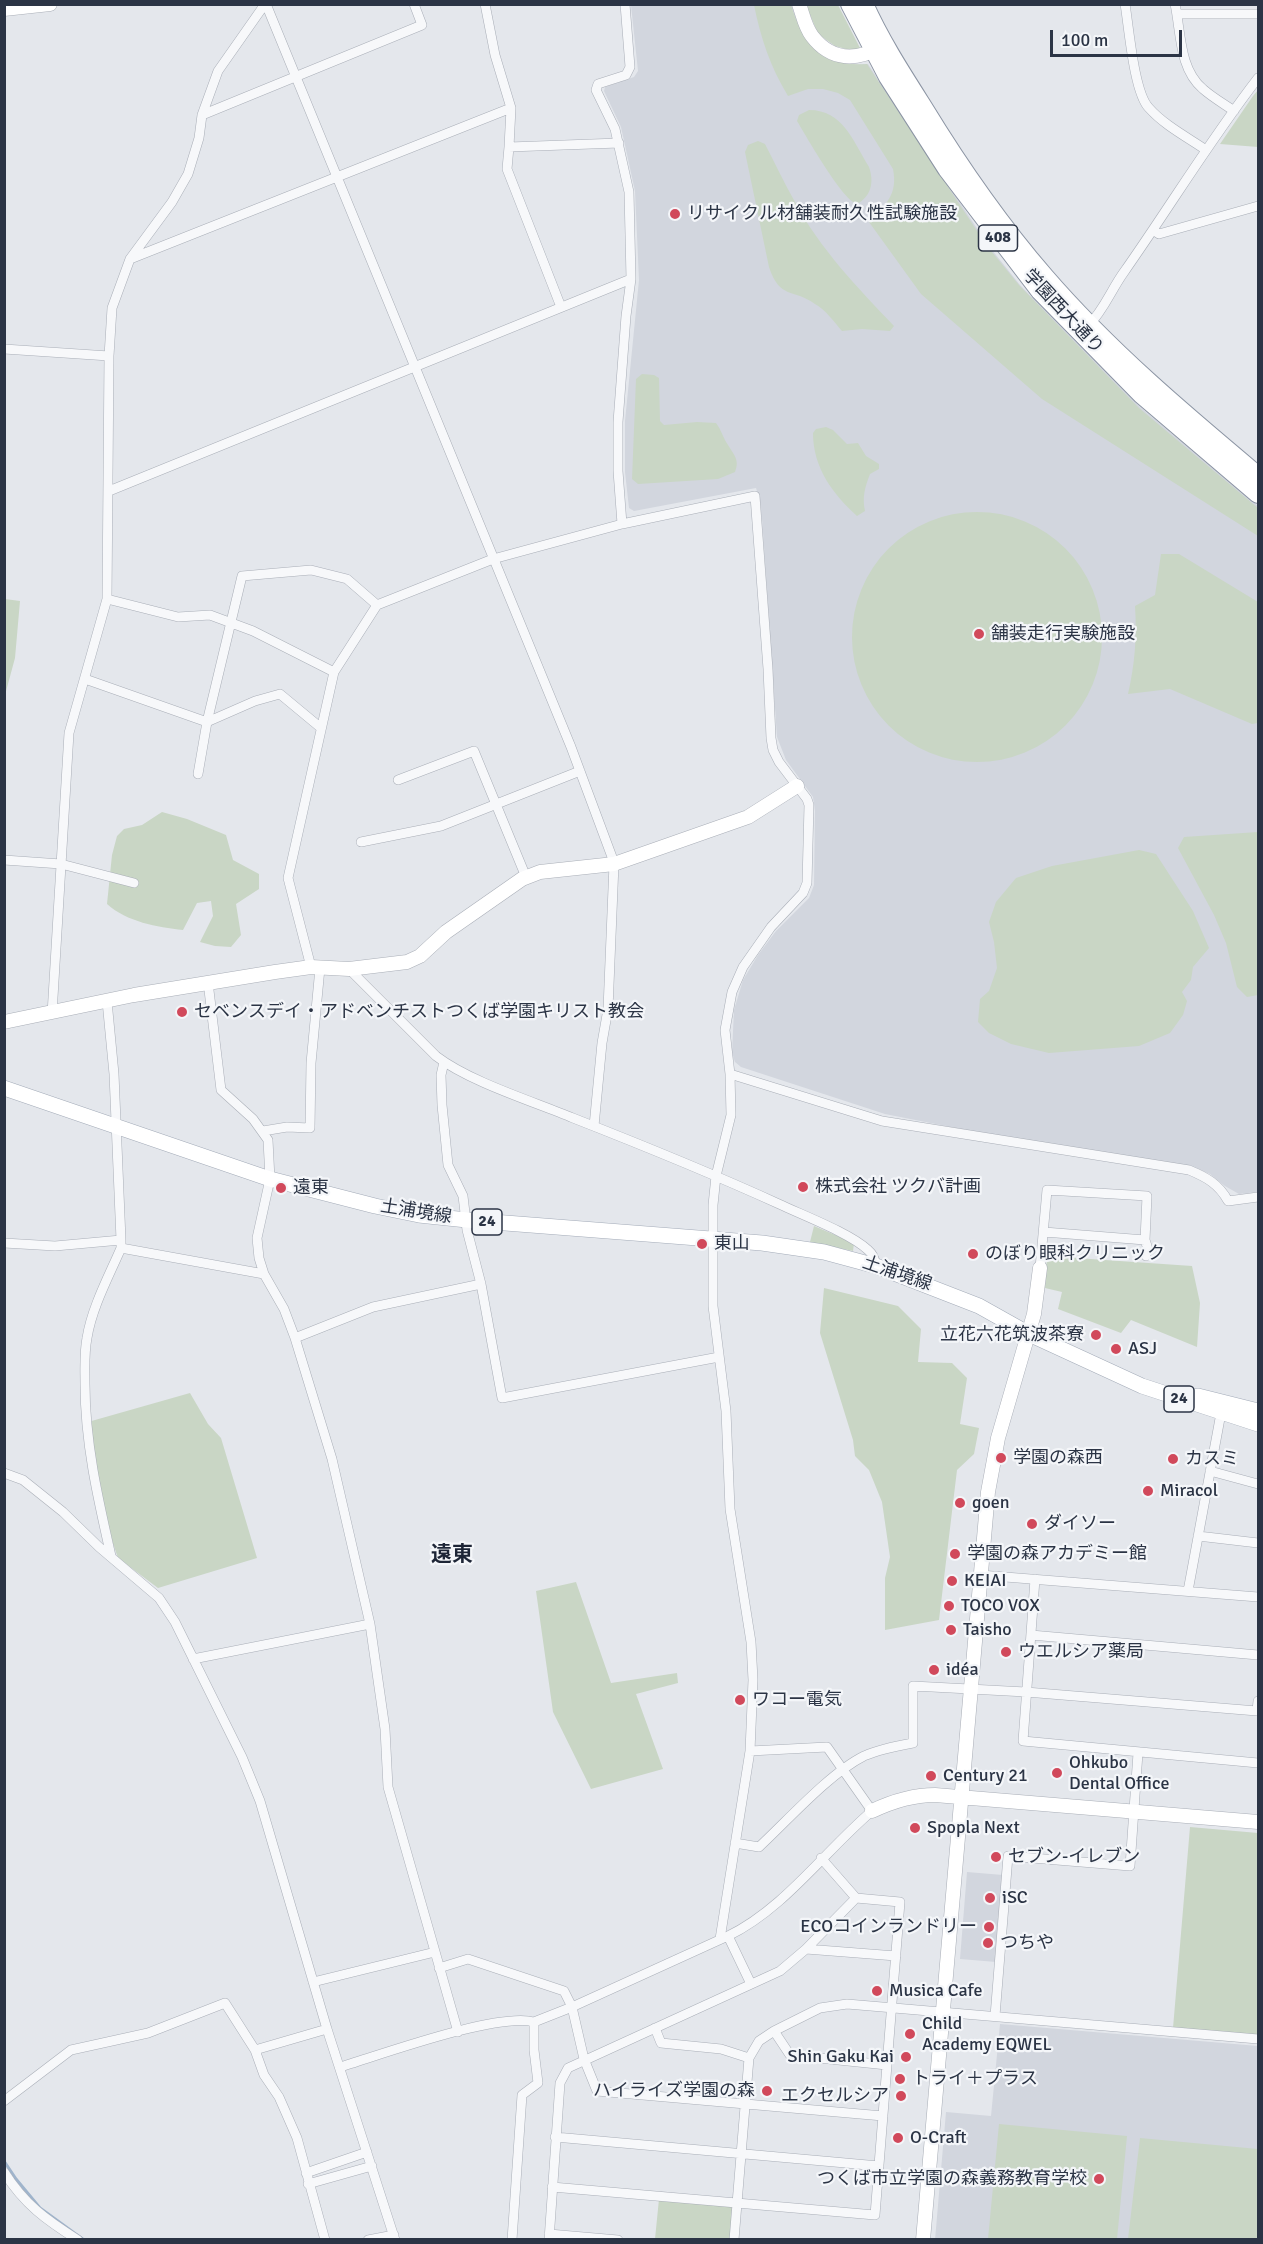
<!DOCTYPE html>
<meta charset="utf-8">
<style>
body{margin:0}
#map{position:relative;width:1263px;height:2244px;overflow:hidden;background:#e4e7ec;font-family:Signika,sans-serif}
canvas{display:block}
.frame{position:absolute;inset:0;border:6px solid #2b3445;pointer-events:none}
.scale{position:absolute;left:1050px;top:30px;width:132px;height:27px;box-sizing:border-box;border:3px solid #2b3445;border-top:0;padding-left:8px;font-size:18px;line-height:21px;white-space:nowrap;color:#2b3445;-webkit-text-stroke:4px #f4f6f9;paint-order:stroke}
</style>
<div id="map">
<canvas width="1263" height="2244"></canvas>
<div class="frame"></div>
<div class="scale">100 m</div>
</div>
<script>
const ctx = document.querySelector('canvas').getContext('2d');
ctx.lineJoin = 'round';
function paint(path, color) {
  ctx.fillStyle = color;
  ctx.fill(path, 'evenodd');
}
function trace(path, color, width, dash) {
  ctx.strokeStyle = color;
  ctx.lineWidth = width;
  ctx.lineCap = dash ? 'butt' : 'round';
  ctx.setLineDash(dash || []);
  ctx.stroke(path);
}
function drawText(font, color, halo, rows, align = 'center') {
  ctx.font = font + ' Signika,"Noto Sans JP",sans-serif';
  ctx.lineWidth = 4.5;
  ctx.setLineDash([]);
  ctx.textBaseline = 'middle';
  ctx.strokeStyle = halo;
  ctx.fillStyle = color;
  for (const [text, x, y, turn = 0] of rows) {
    ctx.save();
    ctx.translate(x, y);
    ctx.rotate((+turn || 0) * Math.PI / 180);
    ctx.textAlign = isNaN(turn) ? turn : align;
    if (halo) ctx.strokeText(text, 0, 0);
    ctx.fillText(text, 0, 0);
    ctx.restore();
  }
}
paint(new Path2D(`
 M 631,5 L 792,5 L 805,37 L 827,58 L 850,65 L 868,64 L 988,245 L 1020,285 L 1140,407 L 1258,506 L 1258,1192 L 1239,1194 L 1225,1186 L 1210,1174 L 1191,1167 L 1032,1143 L 885,1114 L 741,1067 L 735,1062 L 732,1053 L 734,1010 L 743,980 L 758,955 L 776,931 L 809,898 L 814,885 L 815,811 L 813,797 L 786,760 L 777,737 L 762,519 L 760,501 L 756,488 L 634,511 L 629,508 L 625,472 L 625,421 L 639,280 L 635,191 L 621,127 L 604,91 L 605,87 L 634,77 L 638,71 Z
 M 967,1872 L 1003,1875 L 996,1962 L 960,1959 Z
 M 1000,2024 L 1258,2046 L 1258,2239 L 935,2240 L 946,2112 L 991,2116 Z`), '#d2d6de');
paint(new Path2D(`
 M 754,5 L 791,5 C 804,46 821,67 867,64 L 987,246 L 1019,285 L 1139,408 L 1258,508 L 1258,536 L 1042,399 L 921,294 L 869,222 C 886,204 898,195 893,169 L 850,100 L 838,93 L 823,89 L 808,89 L 788,96 C 770,66 761,39 754,5 Z
 M 806,5 L 838,5 L 860,48 L 857,52 L 835,46 L 818,34 Z
 M 1258,90 L 1258,147 L 1220,144 L 1253,96 Z
 M 809,110 C 843,110 853,141 869,167 C 874,181 872,196 857,204 C 843,201 806,136 797,121 L 799,115 Z
 M 758,141 L 765,144 C 775,163 784,183 795,202 C 820,249 858,288 894,326 L 890,331 L 862,329 L 842,331 C 834,322 826,310 815,304 C 793,288 780,300 769,267 L 745,152 L 748,145 Z
 M 642,374 L 654,375 L 659,378 L 660,421 L 664,425 L 697,422 L 716,423 C 722,431 723,438 728,445 C 734,455 740,460 735,472 L 718,479 L 638,484 L 632,479 L 636,379 Z
 M 826,427 L 833,430 L 847,444 L 858,443 L 866,456 L 879,464 L 879,469 L 870,474 C 865,487 862,497 865,511 L 857,516 C 833,494 813,468 813,433 L 816,429 Z
 M852 637a125 125 0 1 1 250 0a125 125 0 1 1-250 0Z
 M 1161,554 L 1179,554 L 1258,602 L 1258,723 L 1252,724 L 1170,689 L 1128,694 C 1135,664 1137,636 1135,606 L 1155,595 Z
 M 5,599 L 20,601 L 15,658 L 5,695 Z
 M 162,812 L 187,819 L 226,835 L 233,860 L 259,874 L 259,889 L 236,904 L 241,935 L 231,947 L 215,946 L 200,942 L 213,916 L 211,901 L 197,903 L 183,930 C 157,927 127,922 107,904 L 112,855 L 117,836 L 124,829 L 142,825 Z
 M 1258,832 L 1258,995 L 1247,997 L 1237,987 L 1226,943 L 1214,915 L 1178,848 L 1184,837 Z
 M 1139,850 L 1156,854 L 1193,911 L 1209,948 L 1193,967 L 1191,980 L 1182,992 L 1187,1001 L 1183,1015 L 1170,1033 L 1139,1046 L 1049,1053 L 1011,1044 L 989,1033 L 978,1022 L 980,999 L 989,991 L 997,968 L 994,942 L 989,922 L 996,902 L 1016,878 L 1052,866 Z
 M 814,1226 L 854,1243 L 853,1251 L 810,1242 Z
 M 1047,1256 L 1192,1266 L 1200,1303 L 1197,1347 L 1131,1320 L 1121,1333 L 1058,1309 L 1062,1292 L 1045,1288 Z
 M 824,1288 L 898,1306 L 921,1329 L 918,1362 L 952,1363 L 967,1378 L 960,1424 L 979,1428 L 974,1454 L 957,1470 L 939,1620 L 885,1630 L 885,1578 L 890,1557 L 882,1502 L 869,1470 L 855,1456 L 853,1440 L 820,1333 Z
 M 190,1393 L 208,1424 L 221,1438 L 257,1558 L 158,1588 L 118,1558 L 104,1517 L 88,1422 Z
 M 576,1582 L 611,1683 L 677,1673 L 678,1683 L 636,1694 L 663,1769 L 591,1789 L 553,1712 L 536,1591 Z
 M 1190,1827 L 1258,1833 L 1258,2035 L 1173,2028 Z
 M 999,2124 L 1127,2136 L 1117,2239 L 988,2239 Z
 M 1140,2138 L 1258,2149 L 1258,2239 L 1128,2239 Z
 M 659,2199 L 730,2205 L 733,2208 L 730,2239 L 655,2239 Z`), '#c9d6c5');
trace(new Path2D(`
 M 4,2161 L 16,2179 L 40,2208 L 84,2240`), '#9fb4cc', 3);
const street = new Path2D(`
 M 266,4 L 571,747 L 612,857 L 614,864 L 608,1009 L 602,1043 L 594,1126
 M 485,4 L 495,55 L 511,108 L 509,147 L 619,143
 M 1125,4 C 1129,28 1134,93 1149,108 C 1164,125 1187,137 1206,150
 M 1175,4 C 1181,32 1179,69 1203,89 C 1212,97 1224,104 1234,111
 M 1177,14 L 1258,14
 M 202,115 L 422,25 L 414,4
 M 509,147 L 507,169 L 561,307
 M 1153,230 L 1159,234 L 1258,206
 M 130,259 L 511,108
 M 1088,326 C 1104,310 1111,290 1124,272 C 1169,208 1210,140 1258,78
 M 4,349 L 109,356
 M 109,491 L 631,279
 M 622,524 L 618,471 L 618,422 L 626,316 L 631,279 L 629,192 L 615,129 L 596,90 L 598,84 L 626,75 L 630,67 L 625,4
 M 107,599 L 178,617 L 210,615 L 253,631 L 334,672
 M 85,679 L 207,722 L 255,701 L 280,694 L 321,728
 M 198,774 L 207,722 L 242,576 L 311,570 L 347,579 L 377,605
 M 398,780 L 474,751 L 526,877
 M 361,842 L 441,826 L 580,771
 M 4,860 L 61,864 L 134,883
 M 311,967 L 288,878 L 334,672 L 377,605 L 493,559 L 622,524 L 755,496 L 768,669 L 771,738 L 773,750 L 779,762 L 807,799 L 809,805 L 807,883 L 803,893 L 771,927 L 743,967 L 732,992 L 725,1030 L 730,1074 L 731,1115 L 716,1176 L 713,1205 L 713,1306 L 726,1411 L 730,1509 L 751,1642 L 753,1680 L 750,1751 L 720,1939
 M 349,969 L 436,1056 C 470,1082 532,1101 573,1118 C 642,1145 711,1173 779,1204 C 802,1215 850,1233 868,1250 C 873,1254 875,1259 876,1266
 M 208,982 L 221,1090 L 253,1119 L 268,1140 L 270,1179 L 257,1238 L 259,1258 L 264,1274 L 284,1309 L 295,1338 L 373,1307 L 481,1284
 M 107,1001 L 114,1074 L 121,1240
 M 52,1014 L 69,733 L 107,599 L 109,356 L 112,308 L 130,259 L 172,202 L 188,174 L 199,138 L 202,115 L 218,71 L 265,4
 M 444,1062 L 441,1075 L 442,1105 L 448,1165 L 463,1196 L 467,1230 L 481,1284 L 502,1398 L 719,1357
 M 730,1074 L 882,1121 L 1189,1170 C 1206,1177 1219,1184 1228,1201 L 1258,1197
 M 263,1131 L 287,1127 L 310,1128 L 311,1063 L 320,968
 M 1145,1240 L 1147,1246 L 1146,1256
 M 4,1243 L 55,1246 L 121,1240 L 121,1248 C 109,1276 92,1307 87,1338 C 84,1353 85,1369 85,1384 C 85,1443 98,1499 111,1556
 M 121,1248 L 264,1274
 M 1040,1268 L 1047,1190 L 1147,1196 L 1145,1240 L 1044,1232
 M 295,1338 L 332,1459 L 370,1624 L 385,1729 L 388,1787 L 458,2032
 M 1210,1471 L 1258,1484
 M 4,1473 L 23,1480 L 63,1512 L 99,1547 L 159,1598 L 175,1622 L 242,1757 L 260,1801 L 327,2029 L 395,2240
 M 1198,1536 L 1258,1543
 M 980,1575 L 1258,1597
 M 1035,1579 L 1023,1741 L 1258,1763
 M 1188,1591 L 1221,1413
 M 1031,1635 L 1258,1655
 M 193,1659 L 370,1624
 M 735,1843 L 759,1847 C 788,1820 830,1773 864,1756 C 880,1749 896,1746 913,1743 L 913,1686 L 1026,1692 L 1257,1711 L 1258,1701
 M 728,1936 L 751,1984
 M 806,1949 L 856,1898
 M 439,1968 L 468,1959 L 564,1991 L 572,2007 L 584,2059 L 597,2091 L 883,2116
 M 313,1982 L 435,1952
 M 995,2016 L 1008,1856 L 1130,1866 L 1138,1753
 M 655,2028 L 661,2043 L 721,2049 L 749,2058
 M 774,2031 L 790,2055 L 887,2065
 M 340,2067 C 380,2055 498,2012 534,2022 L 572,2007 L 728,1936 C 784,1909 825,1851 872,1811 L 827,1747 L 750,1751
 M 4,2101 L 71,2050 L 148,2033 L 225,2003 L 255,2050
 M 555,2137 L 879,2166
 M 4,2172 C 24,2204 46,2220 78,2240
 M 306,2173 L 367,2152
 M 308,2184 L 372,2166
 M 552,2187 L 875,2215 L 900,1902 L 856,1898 L 821,1858
 M 549,2234 L 618,2240
 M 325,2240 L 297,2138 L 279,2097 L 264,2075 L 255,2050 L 327,2029
 M 368,2240 L 394,2235
 M 512,2240 L 522,2095 L 538,2083 L 534,2050 L 534,2022
 M 549,2240 L 560,2083 L 568,2068 L 780,1971 L 806,1949 L 896,1956
 M 734,2240 L 749,2058 L 759,2041 L 774,2031 L 820,2008 L 847,2004 L 1258,2039`);
const secondary = new Path2D(`
 M 799,4 C 803,15 805,27 812,36 C 831,61 856,61 881,47
 M 4,9 L 50,4
 M 4,1022 L 134,995 L 275,972 L 311,967 L 349,969 L 407,962 L 420,956 L 446,932 L 522,879 L 540,872 L 614,864 L 748,817 L 797,786
 M 872,1811 C 893,1801 912,1795 935,1795 L 1258,1822
 M 923,2240 L 988,1492 L 998,1438 L 1034,1314 L 1040,1268`);
const primary = new Path2D(`
 M 4,1088 L 270,1179 L 375,1206 L 419,1215 L 467,1220 L 762,1243 L 824,1252 L 876,1266 L 979,1306 L 1029,1334 L 1142,1386 L 1258,1424
 M 1198,1396 L 1258,1411`);
const highway = new Path2D(`
 M 850,4 L 888,77 L 947,169 L 1040,291 L 1142,395 L 1258,494
 M 864,4 C 880,40 902,74 923,107 C 959,166 1000,225 1045,277 C 1109,351 1184,414 1258,476`);
trace(street, '#a9aeb7', 10);
trace(secondary, '#a9aeb7', 15);
trace(primary, '#a3abb8', 16);
trace(highway, '#8b94a3', 20);
trace(street, '#f7f8fa', 9);
trace(secondary, '#fff', 14);
trace(primary, '#fff', 15);
trace(highway, '#fff', 18);
for (const [x, y, r, color] of [
 [675,214,6,"#d1495b"],
 [979,634,6,"#d1495b"],
 [182,1012,6,"#d1495b"],
 [803,1187,6,"#d1495b"],
 [281,1188,6,"#d1495b"],
 [702,1244,6,"#d1495b"],
 [973,1254,6,"#d1495b"],
 [1096,1335,6,"#d1495b"],
 [1116,1349,6,"#d1495b"],
 [1001,1458,6,"#d1495b"],
 [1173,1459,6,"#d1495b"],
 [1148,1491,6,"#d1495b"],
 [960,1503,6,"#d1495b"],
 [1032,1524,6,"#d1495b"],
 [955,1554,6,"#d1495b"],
 [952,1581,6,"#d1495b"],
 [949,1606,6,"#d1495b"],
 [951,1630,6,"#d1495b"],
 [1006,1652,6,"#d1495b"],
 [934,1670,6,"#d1495b"],
 [740,1700,6,"#d1495b"],
 [1057,1773,6,"#d1495b"],
 [931,1776,6,"#d1495b"],
 [915,1828,6,"#d1495b"],
 [996,1857,6,"#d1495b"],
 [990,1898,6,"#d1495b"],
 [989,1927,6,"#d1495b"],
 [988,1943,6,"#d1495b"],
 [877,1991,6,"#d1495b"],
 [910,2034,6,"#d1495b"],
 [906,2057,6,"#d1495b"],
 [900,2079,6,"#d1495b"],
 [767,2091,6,"#d1495b"],
 [901,2096,6,"#d1495b"],
 [898,2138,6,"#d1495b"],
 [1099,2179,6,"#d1495b"]
]) {
  const dot = new Path2D();
  dot.arc(x, y, r, 0, 2 * Math.PI);
  ctx.fillStyle = color;
  ctx.fill(dot);
  trace(dot, '#f4f6f9', 2);
}
for (const [x, y, w] of [
 [998,238,39],
 [487,1222,30],
 [1179,1399,30]
]) {
  const box = new Path2D();
  box.roundRect(x - w / 2, y - 13, w, 26, 4.5);
  ctx.fillStyle = '#f4f6f9';
  ctx.fill(box);
  trace(box, '#2b3445', 1.5);
}
drawText('bold 16px', '#2b3445', null, [
 ["408",998,238],
 ["24",487,1222],
 ["24",1179,1399]
]);
drawText('18px', '#2b3445', '#f4f6f9', [
 ["リサイクル材舗装耐久性試験施設",687,214],
 ["舗装走行実験施設",991,634],
 ["セベンスデイ・アドベンチストつくば学園キリスト教会",194,1012],
 ["株式会社 ツクバ計画",815,1187],
 ["遠東",293,1188],
 ["東山",714,1244],
 ["のぼり眼科クリニック",985,1254],
 ["立花六花筑波茶寮",1084,1335,"right"],
 ["ASJ",1128,1349],
 ["学園の森西",1013,1458],
 ["カスミ",1185,1459],
 ["Miracol",1160,1491],
 ["goen",972,1503],
 ["ダイソー",1044,1524],
 ["学園の森アカデミー館",967,1554],
 ["KEIAI",964,1581],
 ["TOCO VOX",961,1606],
 ["Taisho",963,1630],
 ["ウエルシア薬局",1018,1652],
 ["idéa",946,1670],
 ["ワコー電気",752,1700],
 ["Ohkubo",1069,1763],
 ["Dental Office",1069,1784],
 ["Century 21",943,1776],
 ["Spopla Next",927,1828],
 ["セブン-イレブン",1008,1857],
 ["iSC",1002,1898],
 ["ECOコインランドリー",977,1927,"right"],
 ["つちや",1000,1943],
 ["Musica Cafe",889,1991],
 ["Child",922,2024],
 ["Academy EQWEL",922,2045],
 ["Shin Gaku Kai",894,2057,"right"],
 ["トライ＋プラス",912,2079],
 ["ハイライズ学園の森",755,2091,"right"],
 ["エクセルシア",889,2096,"right"],
 ["O-Craft",910,2138],
 ["つくば市立学園の森義務教育学校",1087,2179,"right"]
], 'left');
drawText('18px', '#2b3445', '#f4f6f9', [
 ["学園西大通り",1063,312,47],
 ["土浦境線",416,1212,9],
 ["土浦境線",897,1274,19]
]);
drawText('bold 21px', '#1d2536', '#f4f6f9', [
 ["遠東",452,1555]
]);
</script>
